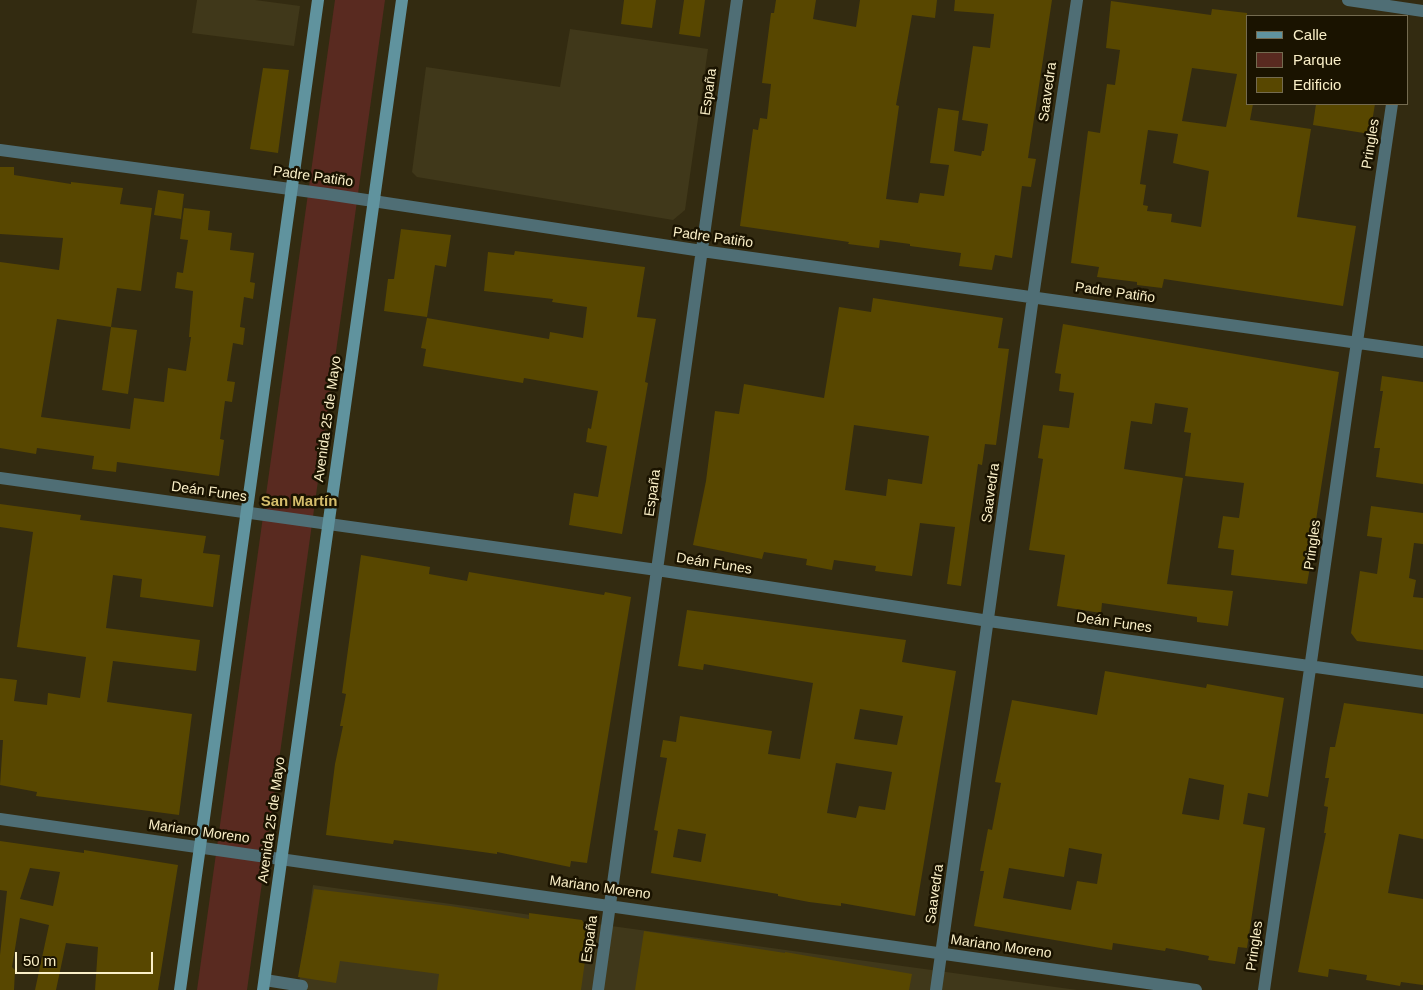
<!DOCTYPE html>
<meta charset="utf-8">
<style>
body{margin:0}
#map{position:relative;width:1423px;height:990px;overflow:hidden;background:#332b11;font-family:Helvetica,sans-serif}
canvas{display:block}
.legend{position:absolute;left:1246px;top:15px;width:162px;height:90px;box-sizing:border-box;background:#1a1300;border:1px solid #746b50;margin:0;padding:6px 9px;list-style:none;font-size:15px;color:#faefc7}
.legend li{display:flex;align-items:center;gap:10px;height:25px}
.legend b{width:25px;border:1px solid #746b50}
.scale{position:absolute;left:15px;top:952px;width:138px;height:22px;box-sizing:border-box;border:2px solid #faefc7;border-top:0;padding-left:6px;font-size:15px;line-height:18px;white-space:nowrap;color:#faefc7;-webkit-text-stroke:4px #1a1300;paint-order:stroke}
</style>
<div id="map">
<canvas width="1423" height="990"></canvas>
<ul class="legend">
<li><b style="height:6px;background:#60939e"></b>Calle</li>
<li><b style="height:14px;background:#592a20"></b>Parque</li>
<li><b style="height:14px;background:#584700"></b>Edificio</li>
</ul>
<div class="scale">50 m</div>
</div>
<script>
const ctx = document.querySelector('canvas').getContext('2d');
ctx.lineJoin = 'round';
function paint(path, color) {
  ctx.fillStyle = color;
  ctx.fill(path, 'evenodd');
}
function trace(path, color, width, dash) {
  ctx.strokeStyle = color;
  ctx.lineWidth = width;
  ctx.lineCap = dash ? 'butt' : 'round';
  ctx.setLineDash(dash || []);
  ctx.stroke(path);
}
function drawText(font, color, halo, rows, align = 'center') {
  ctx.font = font + ' Helvetica,sans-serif';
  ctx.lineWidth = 5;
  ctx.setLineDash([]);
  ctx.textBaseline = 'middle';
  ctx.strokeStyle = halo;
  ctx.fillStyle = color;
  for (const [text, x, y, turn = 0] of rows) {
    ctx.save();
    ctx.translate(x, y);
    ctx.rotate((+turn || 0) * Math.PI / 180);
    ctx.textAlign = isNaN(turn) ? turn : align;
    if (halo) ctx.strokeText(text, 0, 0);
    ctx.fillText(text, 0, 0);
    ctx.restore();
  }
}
paint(new Path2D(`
 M 197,0 L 255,0 L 300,6 L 294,46 L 192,33 Z
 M 570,29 L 708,49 L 685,210 L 673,220 L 417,177 L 412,172 L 426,67 L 560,87 Z
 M 313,885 L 1077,990 L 298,990 Z`), '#40381a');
paint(new Path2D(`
 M 335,0 L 385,0 L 247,990 L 197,990 Z`), '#592a20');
paint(new Path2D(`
 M 624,0 L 656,0 L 652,28 L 621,24 Z
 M 684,0 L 705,0 L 700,37 L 679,34 Z
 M 776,0 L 816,0 L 813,19 L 856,27 L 860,0 L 937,0 L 935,18 L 912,15 L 896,105 L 899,106 L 886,199 L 918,203 L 920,193 L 944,196 L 949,165 L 930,163 L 938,108 L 959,111 L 954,151 L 981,156 L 982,151 L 984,151 L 988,124 L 962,120 L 973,46 L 990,48 L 994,14 L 954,11 L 955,0 L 1052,0 L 1028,158 L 1036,159 L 1031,187 L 1022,186 L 1012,258 L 995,255 L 992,270 L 959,266 L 961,253 L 910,246 L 910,244 L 880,240 L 879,248 L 848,244 L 849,242 L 740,226 L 753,129 L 758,130 L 760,118 L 767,119 L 771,84 L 762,83 L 771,13 L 774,13 Z
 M 1111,1 L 1211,15 L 1212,9 L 1247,13 L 1247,104 L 1253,104 L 1250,120 L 1311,129 L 1297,217 L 1356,226 L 1343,306 L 1164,279 L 1162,288 L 1137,285 L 1137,282 L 1097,277 L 1099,267 L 1071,263 L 1088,131 L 1100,133 L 1107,84 L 1115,85 L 1120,50 L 1106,48 ZM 1192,68 L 1237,74 L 1226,127 L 1182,121 ZM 1148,130 L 1178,134 L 1173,163 L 1209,171 L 1201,227 L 1171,222 L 1172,214 L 1147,211 L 1148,206 L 1143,205 L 1146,185 L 1140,184 Z
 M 263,68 L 289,70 L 278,153 L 250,149 Z
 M 1316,104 L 1375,104 L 1370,134 L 1313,125 Z
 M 0,167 L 14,167 L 14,175 L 71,184 L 71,182 L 123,188 L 120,204 L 152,208 L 141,291 L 117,288 L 111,327 L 57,319 L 41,417 L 130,429 L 134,398 L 164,402 L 168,368 L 186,371 L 191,337 L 189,337 L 193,291 L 175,288 L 177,272 L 183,273 L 188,240 L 180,239 L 184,208 L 210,211 L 208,230 L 232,233 L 230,250 L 254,253 L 250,282 L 255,283 L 253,299 L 244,297 L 240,327 L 245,328 L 243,345 L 233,343 L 227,381 L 235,382 L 232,402 L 225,401 L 220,439 L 224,440 L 219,476 L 117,462 L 116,472 L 92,469 L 94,456 L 37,448 L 36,454 L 0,448 L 0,262 L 59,270 L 63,238 L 0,234 Z
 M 158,190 L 184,194 L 181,219 L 154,215 Z
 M 401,229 L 451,235 L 446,267 L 435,265 L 427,317 L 384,311 L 388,279 L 394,279 Z
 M 515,251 L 645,267 L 637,317 L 656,319 L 645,382 L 648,383 L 622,534 L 569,525 L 574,493 L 598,497 L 607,446 L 586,442 L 588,428 L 591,429 L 598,391 L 524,378 L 523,383 L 423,366 L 426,349 L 421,348 L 427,318 L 549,339 L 550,332 L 583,338 L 587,307 L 552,302 L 553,299 L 484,291 L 488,252 L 514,255 Z
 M 873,298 L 1003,318 L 998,348 L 1009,349 L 996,445 L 985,444 L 982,465 L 978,464 L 961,586 L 947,584 L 955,527 L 920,523 L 912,576 L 875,571 L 876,566 L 834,560 L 832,570 L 806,565 L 807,559 L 764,552 L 762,559 L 693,545 L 706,481 L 715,411 L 739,414 L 744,384 L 824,398 L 839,307 L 871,312 ZM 854,425 L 929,436 L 922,484 L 888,479 L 886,496 L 845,490 Z
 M 1063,324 L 1339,372 L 1314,533 L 1312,533 L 1307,566 L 1310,567 L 1307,584 L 1231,575 L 1234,550 L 1218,548 L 1223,516 L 1239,518 L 1244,483 L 1185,476 L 1191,433 L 1184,432 L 1188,408 L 1155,403 L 1152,424 L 1131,421 L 1124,469 L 1183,478 L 1167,584 L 1233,591 L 1228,626 L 1197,622 L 1197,617 L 1102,603 L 1101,613 L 1057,606 L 1065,555 L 1029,550 L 1043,459 L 1038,458 L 1043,425 L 1069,428 L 1074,393 L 1059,391 L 1061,374 L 1055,373 Z
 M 111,327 L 137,330 L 128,394 L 102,390 Z
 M 1382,376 L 1423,382 L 1423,484 L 1376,477 L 1380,448 L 1374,448 L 1383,391 L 1380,391 Z
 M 0,504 L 81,515 L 80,520 L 206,536 L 203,553 L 220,555 L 213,607 L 140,597 L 142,579 L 113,575 L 106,628 L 200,640 L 196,671 L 113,661 L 107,702 L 192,714 L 179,815 L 36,796 L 37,792 L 0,785 L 3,740 L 0,740 L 0,678 L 17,680 L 14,701 L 47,705 L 48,693 L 80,698 L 86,657 L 17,647 L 33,532 L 0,527 Z
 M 1371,506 L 1423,513 L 1423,544 L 1414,543 L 1409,578 L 1416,580 L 1413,597 L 1423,598 L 1423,650 L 1357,641 L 1351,633 L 1360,571 L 1377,574 L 1382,538 L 1367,536 Z
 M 361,555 L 430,567 L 429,574 L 467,581 L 469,572 L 604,595 L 605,592 L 631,597 L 587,863 L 571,861 L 570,867 L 497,852 L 497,854 L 394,840 L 393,844 L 326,835 L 335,764 L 343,726 L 340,726 L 346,694 L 342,693 Z
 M 687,610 L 906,640 L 902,662 L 956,671 L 915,916 L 841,903 L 841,906 L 809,902 L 778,896 L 778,894 L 651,873 L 658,831 L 654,830 L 667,758 L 660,757 L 663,740 L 676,742 L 680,716 L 772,731 L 768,754 L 800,759 L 813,683 L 704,664 L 703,670 L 678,666 ZM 860,709 L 903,716 L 897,745 L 854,739 ZM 836,763 L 892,772 L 885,810 L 859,806 L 856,818 L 827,813 ZM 678,829 L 706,834 L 701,862 L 673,857 Z
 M 1105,671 L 1206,688 L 1207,684 L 1284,698 L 1268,797 L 1248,793 L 1243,824 L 1265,828 L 1247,948 L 1238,947 L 1235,964 L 1208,960 L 1209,956 L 1166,948 L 1165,951 L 1113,943 L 1112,950 L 974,926 L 984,871 L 980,871 L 988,829 L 992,830 L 1001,783 L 995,782 L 1012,700 L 1097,715 ZM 1189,778 L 1224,785 L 1219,820 L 1182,814 ZM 1069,848 L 1102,854 L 1097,884 L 1077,881 L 1071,910 L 1003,898 L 1009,868 L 1064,877 Z
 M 1344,703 L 1423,714 L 1423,839 L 1399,834 L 1388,893 L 1423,899 L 1423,985 L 1401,982 L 1400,986 L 1366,980 L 1367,975 L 1329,969 L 1328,977 L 1298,972 L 1326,833 L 1324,833 L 1328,807 L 1324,806 L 1329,778 L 1325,778 L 1330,747 L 1335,747 Z
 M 0,841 L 84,853 L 84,850 L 178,865 L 158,990 L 95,990 L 98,947 L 66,943 L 56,990 L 35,990 L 49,925 L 20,918 L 12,967 L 15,970 L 14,990 L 0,990 L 0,955 L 7,891 L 0,890 ZM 30,868 L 60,872 L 53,906 L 20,899 Z
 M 314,889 L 450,906 L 529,919 L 529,913 L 582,920 L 589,932 L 581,990 L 437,990 L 439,974 L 340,961 L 336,983 L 298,977 Z
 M 644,931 L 785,953 L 785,952 L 912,974 L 909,990 L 635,990 Z`), '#584700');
trace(new Path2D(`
 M 1348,0 L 1423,11
 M 0,150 L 327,194 L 702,251 L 1423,352
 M 0,478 L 657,570 L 989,621 L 1423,682
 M 0,819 L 1196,990
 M 598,990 L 737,0
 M 936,990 L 1033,297 L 1077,0
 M 1264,990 C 1308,695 1347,399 1392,104`), '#4f6e75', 12);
trace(new Path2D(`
 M 265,980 L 302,986`), '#4f6e75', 12);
trace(new Path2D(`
 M 180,990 L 318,0
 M 263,990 L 402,0`), '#60939e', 12);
drawText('14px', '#faefc7', '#1a1300', [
 ["España",709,92,-82],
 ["Saavedra",1048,92,-82],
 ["Pringles",1371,144,-81],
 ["Padre Patiño",313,177,8],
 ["Padre Patiño",713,238,8],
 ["Padre Patiño",1115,293,8],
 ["Avenida 25 de Mayo",328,419,-82],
 ["Deán Funes",209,492,8],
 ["España",653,493,-82],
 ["Saavedra",991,493,-82],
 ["Pringles",1313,545,-82],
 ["Deán Funes",714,564,9],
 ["Deán Funes",1114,623,8],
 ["Avenida 25 de Mayo",272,820,-82],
 ["Mariano Moreno",199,832,8],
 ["Mariano Moreno",600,888,8],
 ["Saavedra",935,894,-82],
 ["España",590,939,-82],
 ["Pringles",1255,946,-82],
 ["Mariano Moreno",1001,947,8]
]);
drawText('bold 15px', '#d5bd6b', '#1a1300', [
 ["San Martín",299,502]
]);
</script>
